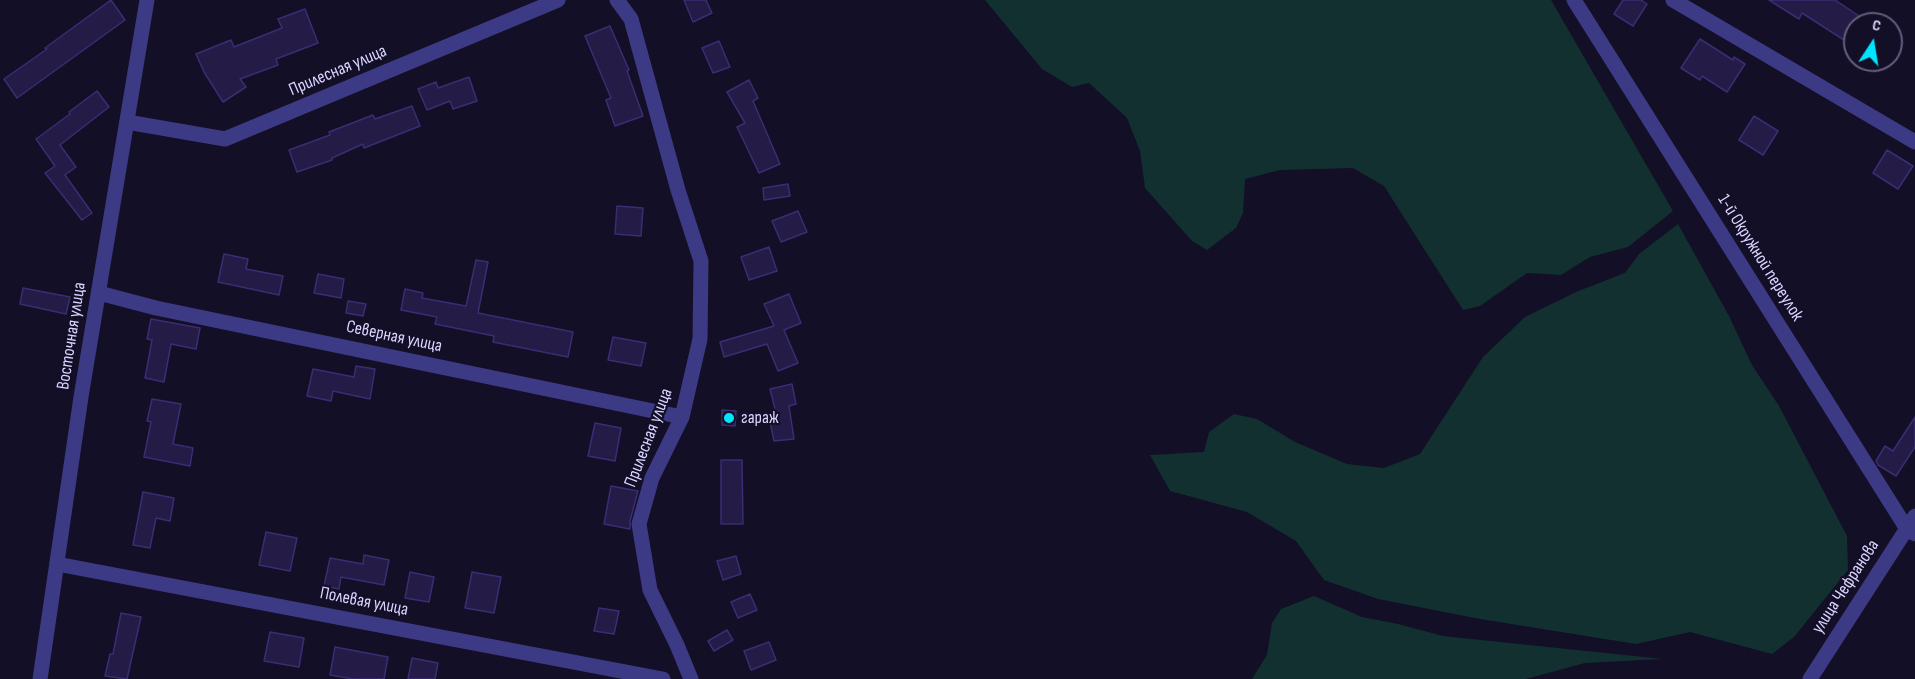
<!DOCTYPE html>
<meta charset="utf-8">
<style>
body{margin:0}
#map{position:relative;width:1915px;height:679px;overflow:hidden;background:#130f26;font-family:"Sofia Sans Condensed",sans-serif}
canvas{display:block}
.north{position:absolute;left:1843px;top:12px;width:60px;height:60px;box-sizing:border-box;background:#130f26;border:2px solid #625e7d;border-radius:50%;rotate:12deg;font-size:16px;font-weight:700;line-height:24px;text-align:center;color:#d9d4ff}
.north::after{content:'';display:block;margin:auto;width:21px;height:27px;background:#00e5ff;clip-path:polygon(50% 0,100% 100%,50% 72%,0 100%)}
</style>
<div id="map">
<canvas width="1915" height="679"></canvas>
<div class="north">С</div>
</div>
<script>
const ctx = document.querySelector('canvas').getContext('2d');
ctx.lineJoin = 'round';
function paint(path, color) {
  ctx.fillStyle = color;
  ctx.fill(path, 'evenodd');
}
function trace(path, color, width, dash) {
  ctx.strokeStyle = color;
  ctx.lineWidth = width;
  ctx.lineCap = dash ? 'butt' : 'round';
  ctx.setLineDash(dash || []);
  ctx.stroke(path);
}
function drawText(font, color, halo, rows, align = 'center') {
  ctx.font = font + ' "Sofia Sans Condensed",sans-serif';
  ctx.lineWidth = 4.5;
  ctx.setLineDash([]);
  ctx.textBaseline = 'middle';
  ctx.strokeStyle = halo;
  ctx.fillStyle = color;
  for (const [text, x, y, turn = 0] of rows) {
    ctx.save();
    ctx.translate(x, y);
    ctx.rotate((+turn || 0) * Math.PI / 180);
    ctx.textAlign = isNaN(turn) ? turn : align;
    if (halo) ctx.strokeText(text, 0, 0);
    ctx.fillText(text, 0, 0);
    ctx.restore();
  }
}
paint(new Path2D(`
 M 985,0 L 1551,0 L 1673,211 L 1628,247 L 1590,257 L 1561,275 L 1527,273 L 1480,306 L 1463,310 L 1384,186 L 1353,168 L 1280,170 L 1245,179 L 1243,213 L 1236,228 L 1207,250 L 1192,241 L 1145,188 L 1140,151 L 1127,118 L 1089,83 L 1072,87 L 1042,69 Z
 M 1678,224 L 1729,316 L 1752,365 L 1779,406 L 1847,536 L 1848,570 L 1794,637 L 1772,654 L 1690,632 L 1636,644 L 1480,619 L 1378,599 L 1324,580 L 1296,541 L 1247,512 L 1170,491 L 1150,455 L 1204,452 L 1209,432 L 1234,414 L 1257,419 L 1295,442 L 1347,464 L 1384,468 L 1420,454 L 1483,357 L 1525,317 L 1576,292 L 1625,273 L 1639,254 Z
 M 1314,596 L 1362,617 L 1398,624 L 1443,636 L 1663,659 L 1585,663 L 1526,679 L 1252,679 L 1267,655 L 1272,623 L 1281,609 Z`), '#12302f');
const building = new Path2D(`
 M 111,0 L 125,20 L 17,98 L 4,79 L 47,49 L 45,48 Z
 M 684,0 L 706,0 L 712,13 L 693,22 Z
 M 1623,0 L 1641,0 L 1647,4 L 1633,26 L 1614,14 Z
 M 1769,0 L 1835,0 L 1859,16 L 1844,40 L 1802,13 L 1799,19 Z
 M 305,9 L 318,43 L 276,59 L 278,65 L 240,79 L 246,87 L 223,102 L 204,72 L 196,54 L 231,40 L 234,47 L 282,28 L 278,19 Z
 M 610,26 L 629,70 L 627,71 L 643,116 L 615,126 L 606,100 L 611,98 L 585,36 Z
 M 1700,39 L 1733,60 L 1734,57 L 1745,64 L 1727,92 L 1702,76 L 1700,80 L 1681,68 Z
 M 719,41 L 730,67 L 713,73 L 702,48 Z
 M 469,77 L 477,101 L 453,109 L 450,101 L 427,110 L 418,89 L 436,82 L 438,88 Z
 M 749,80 L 758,98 L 753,101 L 780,164 L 759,173 L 737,127 L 745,123 L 727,92 Z
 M 97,91 L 109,107 L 60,145 L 76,167 L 65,175 L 92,213 L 82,220 L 45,173 L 55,166 L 36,139 L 70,114 L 69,112 Z
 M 412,106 L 420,126 L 364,148 L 363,144 L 332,158 L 332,160 L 297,172 L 289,150 L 330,135 L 329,132 L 373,115 L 375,119 Z
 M 1754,116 L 1778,131 L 1763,155 L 1739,140 Z
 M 1887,150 L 1913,166 L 1898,189 L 1873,173 Z
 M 788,184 L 790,196 L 764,200 L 763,188 Z
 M 617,206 L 643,208 L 641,236 L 615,234 Z
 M 798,211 L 807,232 L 781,242 L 772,221 Z
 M 769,247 L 777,271 L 749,280 L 741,257 Z
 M 224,254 L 248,259 L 246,269 L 283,276 L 279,295 L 218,282 Z
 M 476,260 L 488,262 L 478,313 L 573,332 L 568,357 L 493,342 L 494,336 L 435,324 L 437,317 L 401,310 L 405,289 L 423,293 L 422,298 L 466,306 Z
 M 318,274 L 344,279 L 341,298 L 314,293 Z
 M 23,288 L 70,297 L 66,314 L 20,304 Z
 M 789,294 L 801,323 L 784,330 L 798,363 L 778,371 L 767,344 L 724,357 L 720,342 L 774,326 L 764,304 Z
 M 348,301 L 366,304 L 363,316 L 346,313 Z
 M 151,319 L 200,328 L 196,349 L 171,344 L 164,382 L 145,378 L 152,340 L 147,339 Z
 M 613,337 L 646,343 L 641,366 L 608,360 Z
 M 356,366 L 375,369 L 370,399 L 333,391 L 331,401 L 307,396 L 313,369 L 354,377 Z
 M 792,384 L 796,404 L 789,406 L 794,439 L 774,441 L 770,422 L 778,421 L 770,389 Z
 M 152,399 L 181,404 L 173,444 L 193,448 L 190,466 L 144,457 L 151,422 L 147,421 Z
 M 722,410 L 736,411 L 735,426 L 722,425 Z
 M 1915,417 L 1915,447 L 1896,476 L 1878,465 L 1876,461 L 1885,446 L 1893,451 Z
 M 595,423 L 621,428 L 615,461 L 588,456 Z
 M 721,460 L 742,460 L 743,524 L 721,524 Z
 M 611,486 L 638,491 L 630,521 L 630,529 L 604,524 Z
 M 143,492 L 174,498 L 170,521 L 156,518 L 150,548 L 133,545 Z
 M 266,532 L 297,538 L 290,571 L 259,565 Z
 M 364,555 L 389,560 L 384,585 L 341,577 L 339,589 L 324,586 L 330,558 L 363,564 Z
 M 736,556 L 741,574 L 723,580 L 717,561 Z
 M 410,572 L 434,577 L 429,602 L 405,598 Z
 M 472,572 L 501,577 L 494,613 L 465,608 Z
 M 750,594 L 757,610 L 738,618 L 731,602 Z
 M 599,608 L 619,611 L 614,634 L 594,631 Z
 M 121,613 L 141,617 L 127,679 L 105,676 L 110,654 L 113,654 Z
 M 727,630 L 733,640 L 714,651 L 708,641 Z
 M 270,632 L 304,638 L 299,667 L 264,661 Z
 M 769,642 L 776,660 L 751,670 L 744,651 Z
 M 335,647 L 388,657 L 384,679 L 353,679 L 330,675 Z
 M 412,658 L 438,663 L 435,679 L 408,679 Z`);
paint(building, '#241b47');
trace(building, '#3b2d73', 1.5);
trace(new Path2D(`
 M 617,0 L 631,19 L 678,190 L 701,261 L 700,339 L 682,417 L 652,478 L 639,524 L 650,590 L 677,645 L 691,679
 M 1574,0 L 1907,529 L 1915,534
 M 1673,0 L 1915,142
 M 127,122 L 225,139 L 558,0
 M 99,293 L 156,308 L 682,417
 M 57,564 L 663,679
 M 1810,679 L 1915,516`), '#3d3a85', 15);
trace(new Path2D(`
 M 40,679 L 81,397 L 147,0`), '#3d3a85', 15);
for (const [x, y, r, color] of [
 [729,418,6,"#00e5ff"]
]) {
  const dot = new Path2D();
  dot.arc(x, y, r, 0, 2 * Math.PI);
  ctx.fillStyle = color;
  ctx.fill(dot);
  trace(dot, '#130f26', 2);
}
drawText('18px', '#d9d4ff', '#130f26', [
 ["Прилесная улица",338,71,-23],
 ["1-й Окружной переулок",1760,258,58],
 ["Восточная улица",72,336,-81],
 ["Северная улица",394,337,12],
 ["Прилесная улица",649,438,-69],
 ["улица Чефранова",1846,587,-57],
 ["Полевая улица",364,602,11]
]);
drawText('18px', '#d9d4ff', '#130f26', [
 ["гараж",741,418]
], 'left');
</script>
